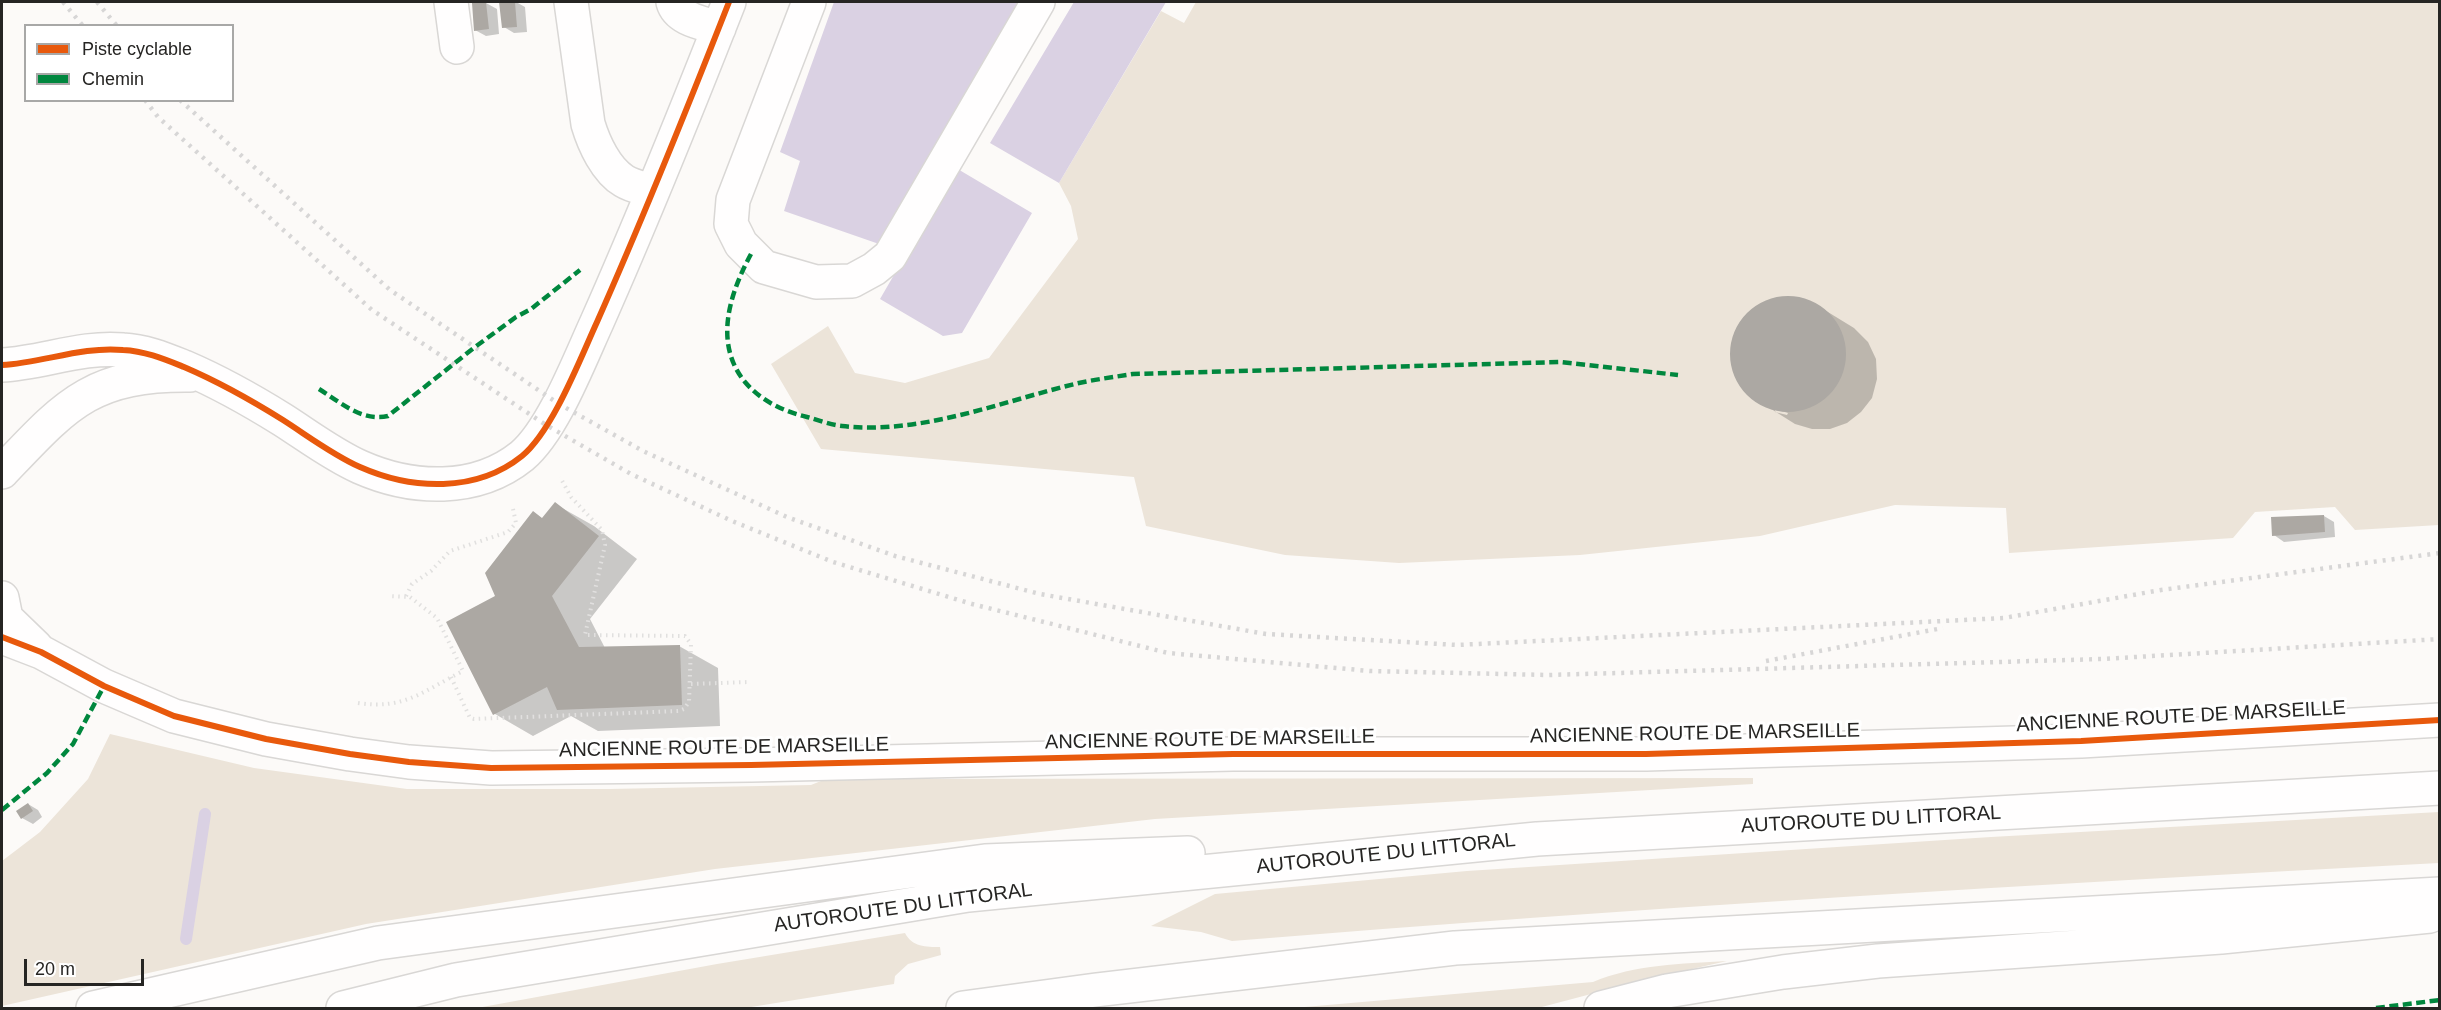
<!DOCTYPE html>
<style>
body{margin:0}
#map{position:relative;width:2441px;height:1010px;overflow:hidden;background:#fcfaf8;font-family:Helvetica,sans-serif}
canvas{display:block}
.frame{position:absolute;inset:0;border:3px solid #262523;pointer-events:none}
.legend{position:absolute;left:24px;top:24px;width:210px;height:78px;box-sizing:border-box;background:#fff;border:2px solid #a8a8a7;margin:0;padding:8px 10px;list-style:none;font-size:18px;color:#262523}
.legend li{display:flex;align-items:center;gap:12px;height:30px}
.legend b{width:30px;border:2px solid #a8a8a7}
.scale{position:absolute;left:24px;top:959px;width:120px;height:27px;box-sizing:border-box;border:3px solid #262523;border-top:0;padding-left:8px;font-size:18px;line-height:21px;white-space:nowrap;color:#262523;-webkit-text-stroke:4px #fff;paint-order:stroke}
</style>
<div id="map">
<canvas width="2441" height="1010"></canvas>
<div class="frame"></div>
<ul class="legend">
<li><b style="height:8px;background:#e8590c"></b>Piste cyclable</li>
<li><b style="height:8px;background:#00873e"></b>Chemin</li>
</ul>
<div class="scale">20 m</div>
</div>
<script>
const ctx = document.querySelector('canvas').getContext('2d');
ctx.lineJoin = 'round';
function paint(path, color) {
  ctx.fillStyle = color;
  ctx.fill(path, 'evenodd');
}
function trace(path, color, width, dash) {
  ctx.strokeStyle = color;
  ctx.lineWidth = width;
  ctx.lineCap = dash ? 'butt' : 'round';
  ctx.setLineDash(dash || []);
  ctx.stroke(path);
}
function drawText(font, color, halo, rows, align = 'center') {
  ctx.font = font + ' Helvetica,sans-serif';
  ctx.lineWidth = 6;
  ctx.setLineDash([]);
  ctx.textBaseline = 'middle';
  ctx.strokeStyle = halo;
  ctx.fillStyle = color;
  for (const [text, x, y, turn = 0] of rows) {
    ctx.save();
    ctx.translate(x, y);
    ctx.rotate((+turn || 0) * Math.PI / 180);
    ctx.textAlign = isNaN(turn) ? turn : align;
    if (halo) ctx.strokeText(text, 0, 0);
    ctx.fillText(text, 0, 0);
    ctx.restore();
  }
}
paint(new Path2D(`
 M 1196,2 L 2439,2 L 2439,525 L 2355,530 L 2335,507 L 2255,512 L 2233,538 L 2009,553 L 2006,508 L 1895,505 L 1760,536 L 1580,555 L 1399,563 L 1285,555 L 1146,526 L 1134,477 L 821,449 L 771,364 L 828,326 L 855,373 L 905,383 L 989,358 L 1078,239 L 1071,206 L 1059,183 L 1161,11 L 1184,23 Z
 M 110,734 L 254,768 L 407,789 L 609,789 L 811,785 L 826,779 L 1753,778 L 1753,784 L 1155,819 L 715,869 L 366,924 L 2,1006 L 2,861 L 40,832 L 88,779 Z
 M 2439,812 L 2439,863 C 2037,884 1634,908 1232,941 L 1201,932 L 1151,926 L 1215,894 L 1467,871 L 1991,837 Z
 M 905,933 C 912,947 926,947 940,947 L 941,955 L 908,964 L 895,976 L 894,984 L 745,1008 L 477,1008 L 717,964 Z
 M 1727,961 L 1648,979 L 1538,1008 L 1293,1008 L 1593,982 C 1636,964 1681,964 1727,961 Z`), '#ece4d9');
paint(new Path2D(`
 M 834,2 L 1018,2 L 879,244 L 784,211 L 800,161 L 780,152 Z
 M 1074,2 L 1166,2 L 1059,183 L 990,143 Z
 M 956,168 L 1032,213 L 962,333 L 943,336 L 880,299 Z`), '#dad1e3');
paint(new Path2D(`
 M 501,2 L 516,2 L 525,7 L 527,32 L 514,33 L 504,27 Z
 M 486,3 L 497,9 L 499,34 L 486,36 L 475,30 Z
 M 1785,297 L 1805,300 L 1823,309 L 1854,328 L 1868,342 L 1876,359 L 1877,379 L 1872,398 L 1861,412 L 1847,423 L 1830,429 L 1812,429 L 1795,424 L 1749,395 L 1738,381 L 1732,364 L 1732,347 L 1738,328 L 1750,312 L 1766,302 ZM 1775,409 L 1788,413 L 1787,415 L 1775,412 Z
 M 555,504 L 594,526 L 637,559 L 590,619 L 605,648 L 679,646 L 718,668 L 720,726 L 598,731 L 571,716 L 533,736 L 495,714 L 497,596 L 543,519 Z
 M 2324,516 L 2334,522 L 2335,537 L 2284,542 L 2274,535 Z
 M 28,804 L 38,810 L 42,817 L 33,824 L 22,818 Z`), '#0003');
trace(new Path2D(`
 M 186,939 L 205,814`), '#dad1e3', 12);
paint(new Path2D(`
 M 486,2 L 489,29 L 474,31 L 472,3 Z
 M 499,2 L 515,2 L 517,27 L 502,28 Z
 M1730 354a58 58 0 1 1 116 0a58 58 0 1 1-116 0Z
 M 555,502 L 599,536 L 552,596 L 579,647 L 680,645 L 682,705 L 557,710 L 547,687 L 493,715 L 446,622 L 495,596 L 485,573 L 533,511 L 542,518 Z
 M 2324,515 L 2325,532 L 2272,536 L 2271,517 Z
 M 28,803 L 33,811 L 21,819 L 16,811 Z`), '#aca8a3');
const minor = new Path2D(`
 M 451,2 L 457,47
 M 571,2 L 588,124 C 594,144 606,170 624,181 C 632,186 643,188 652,191
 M 673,2 C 678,20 703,23 719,28
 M 809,2 L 733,200 L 731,224 L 741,244 L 764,267 L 816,282 L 852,281 L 874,269 L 890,256 L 1038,2
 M 2,365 C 42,363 82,346 123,350 C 145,351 164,359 184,367 C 219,382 251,400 283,420 C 308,436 333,455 360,467 C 412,490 476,493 522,456 C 553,430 580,359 597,322 C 644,216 687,109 729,2
 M 2,472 C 66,405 90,374 190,375
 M 2,598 L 6,618 L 36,647
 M 2,637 L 41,652 L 104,686 L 174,716 L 266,739 L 350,754 L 409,762 L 491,768 L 751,765 L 1233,754 L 1646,754 L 2081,741 L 2440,720`);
const highway = new Path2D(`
 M 93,1008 L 378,943 L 985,861 L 1188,853
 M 343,1008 L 456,980 L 968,895 L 1537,839 L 2440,788
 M 963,1008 L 1096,990 L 1455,948 L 2440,894
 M 1601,1008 L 1667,991 L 1783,972 L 1878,961 L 2221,937 L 2430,916`);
trace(minor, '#d9d7d5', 36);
trace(highway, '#d9d7d5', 36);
trace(new Path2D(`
 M 406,596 L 412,584 L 431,571 L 450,551 L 508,532 L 516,523 L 513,509
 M 451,677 L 470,718 L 474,719 L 679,711 L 684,709 L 689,702 L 691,644 L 685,636 L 585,635 L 605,545 L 602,530 L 571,497 L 560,477
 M 691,684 L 749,682
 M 358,703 C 405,710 423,691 463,671 L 437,618 L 410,597 L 388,596`), '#e1e0df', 4, [1.5, 4.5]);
trace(minor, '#fffefe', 33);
trace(highway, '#fffefe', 33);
trace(new Path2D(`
 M 63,2 L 83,26
 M 97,2 L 117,26
 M 145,100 L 158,117 L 372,310 L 546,425 L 631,474 L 732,521 L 833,562 L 972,604 L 1168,653 L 1370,671 L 1548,675 L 2102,659 L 2440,639
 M 180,100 L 390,290 L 559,404 L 643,451 L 787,517 L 895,556 L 1040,594 L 1266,634 L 1457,645 L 2004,618 L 2161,590 L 2440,553
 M 1766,661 L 1943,628`), '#d7d6d6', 4.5, [3, 6]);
trace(new Path2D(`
 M 751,254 C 730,293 713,343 745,382 C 761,401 783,411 807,417 C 818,420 831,425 842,426 C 923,435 1002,401 1079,383 C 1097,379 1115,377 1133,374 L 1561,362 L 1678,375
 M 319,389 C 340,402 362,422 388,416 L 475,347 L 516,317 L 531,309 L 580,270
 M 2,810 L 47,773 L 73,744 L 104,686
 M 2376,1008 L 2440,1000`), '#00873e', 4.5, [9, 4.5]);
trace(new Path2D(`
 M 2,365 C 42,363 82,346 123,350 C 145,351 164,359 184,367 C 219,382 251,400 283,420 C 308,436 333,455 360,467 C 412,490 476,493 522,456 C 553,430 580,359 597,322 C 644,216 687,109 729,2
 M 2,637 L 41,652 L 104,686 L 174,716 L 266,739 L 350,754 L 409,762 L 491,768 L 751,765 L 1233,754 L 1646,754 L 2081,741 L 2440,720`), '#e8590c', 6);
drawText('20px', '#262523', '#fff', [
 ["ANCIENNE ROUTE DE MARSEILLE",2181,717,-3],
 ["ANCIENNE ROUTE DE MARSEILLE",1695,734,-1],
 ["ANCIENNE ROUTE DE MARSEILLE",1210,740,-1],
 ["ANCIENNE ROUTE DE MARSEILLE",724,748,-1],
 ["AUTOROUTE DU LITTORAL",1871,820,-3],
 ["AUTOROUTE DU LITTORAL",1386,854,-6],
 ["AUTOROUTE DU LITTORAL",903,908,-8]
]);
</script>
